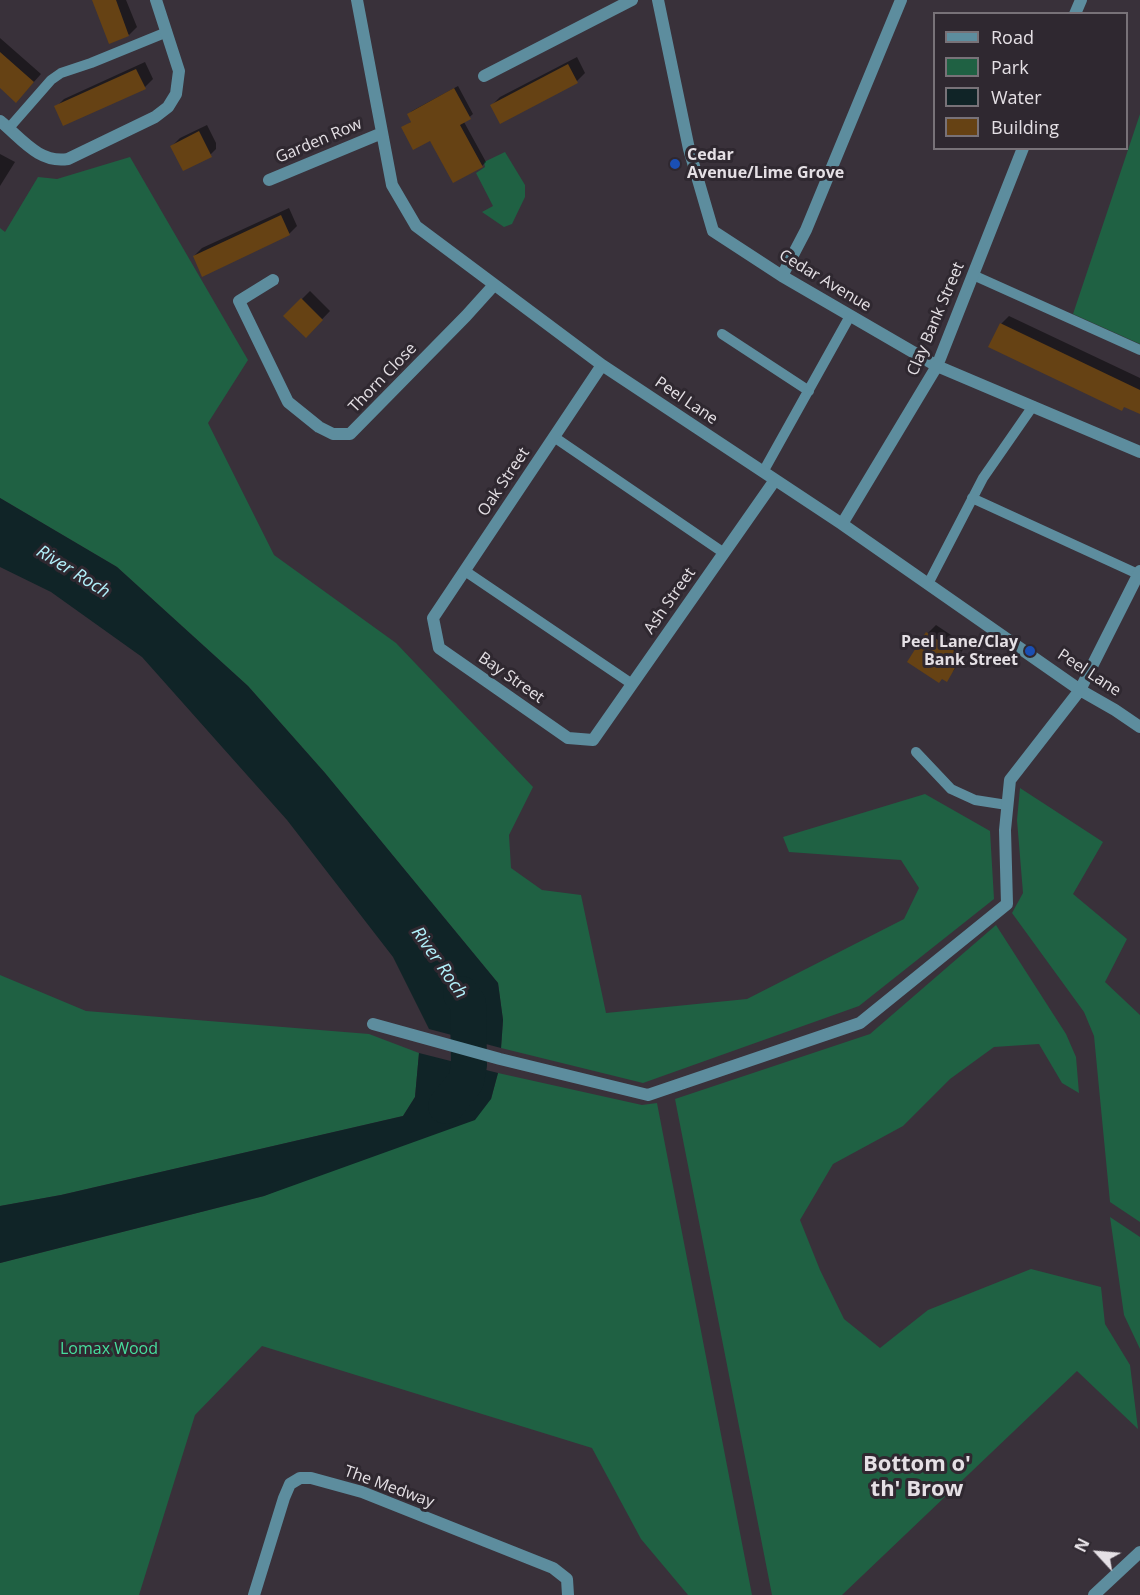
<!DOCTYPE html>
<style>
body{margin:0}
#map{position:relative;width:1140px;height:1595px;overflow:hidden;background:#39313a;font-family:"Open Sans",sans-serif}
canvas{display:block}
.legend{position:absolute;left:933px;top:12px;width:195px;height:138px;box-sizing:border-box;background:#2f2830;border:2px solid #787278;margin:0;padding:8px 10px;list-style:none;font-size:18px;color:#e5e0e5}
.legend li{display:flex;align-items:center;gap:12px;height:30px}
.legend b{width:30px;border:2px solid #787278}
.north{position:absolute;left:1068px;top:1523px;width:60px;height:60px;-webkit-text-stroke:4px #2f2830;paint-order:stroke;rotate:296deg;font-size:16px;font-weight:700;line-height:24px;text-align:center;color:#e5e0e5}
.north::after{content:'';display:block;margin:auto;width:21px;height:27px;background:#e5e0e5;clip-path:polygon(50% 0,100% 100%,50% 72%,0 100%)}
</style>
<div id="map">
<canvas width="1140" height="1595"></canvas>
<ul class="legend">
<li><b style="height:8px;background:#5d8d9e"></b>Road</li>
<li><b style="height:16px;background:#1f6143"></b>Park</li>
<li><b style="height:16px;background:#102427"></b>Water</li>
<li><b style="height:16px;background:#664214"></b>Building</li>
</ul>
<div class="north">N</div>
</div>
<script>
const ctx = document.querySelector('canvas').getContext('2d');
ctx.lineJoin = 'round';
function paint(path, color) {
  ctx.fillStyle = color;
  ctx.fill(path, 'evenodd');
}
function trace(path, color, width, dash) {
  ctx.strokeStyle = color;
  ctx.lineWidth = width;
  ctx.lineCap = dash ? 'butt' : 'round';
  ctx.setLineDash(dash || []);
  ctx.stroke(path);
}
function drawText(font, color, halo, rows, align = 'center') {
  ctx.font = font + ' "Open Sans",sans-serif';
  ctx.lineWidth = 6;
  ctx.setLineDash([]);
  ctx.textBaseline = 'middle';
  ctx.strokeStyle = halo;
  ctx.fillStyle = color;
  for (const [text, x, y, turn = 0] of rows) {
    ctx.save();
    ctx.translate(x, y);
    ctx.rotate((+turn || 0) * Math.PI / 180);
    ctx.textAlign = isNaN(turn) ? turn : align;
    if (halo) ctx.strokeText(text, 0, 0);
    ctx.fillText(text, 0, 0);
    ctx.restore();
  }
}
paint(new Path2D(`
 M 1140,114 L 1140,344 L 1073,314 Z
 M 505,152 L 525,185 L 525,197 L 512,224 L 504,227 L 482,212 L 493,206 L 476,173 L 485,167 L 484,162 Z
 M 130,157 L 248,360 L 208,423 L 274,555 L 396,643 L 533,787 L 509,835 L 511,868 L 542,890 L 581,895 L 606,1013 L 747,999 L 904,919 L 919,888 L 901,860 L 789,852 L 783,837 L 925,794 L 990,831 L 994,899 L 859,1006 L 643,1083 L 501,1048 L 503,1020 L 498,983 L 325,773 L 248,686 L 117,567 L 0,498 L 0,228 L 5,232 L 38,177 L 57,179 Z
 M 1020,788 L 1103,842 L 1073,894 L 1127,939 L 1105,982 L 1140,1015 L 1140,1222 L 1110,1202 L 1094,1036 L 1084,1012 L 1012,913 L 1023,893 L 1017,820 Z
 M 996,925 L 1066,1034 L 1076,1057 L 1079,1093 L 1062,1083 L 1039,1044 L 994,1047 L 950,1079 L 903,1126 L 833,1164 L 800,1220 L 820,1270 L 844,1319 L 880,1348 L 928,1310 L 1031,1269 L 1101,1287 L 1105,1324 L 1130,1365 L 1138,1429 L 1077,1371 L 842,1595 L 772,1595 L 675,1099 L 870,1034 Z
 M 0,975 L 86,1011 L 369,1034 L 419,1053 L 415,1097 L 403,1116 L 61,1195 L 0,1206 Z
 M 498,1073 L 642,1105 L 657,1103 L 752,1595 L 688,1595 L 641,1539 L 592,1448 L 262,1346 L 195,1415 L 139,1595 L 0,1595 L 0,1263 L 264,1196 L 491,1099 Z
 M 1110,1217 L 1140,1237 L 1140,1349 L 1124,1315 Z`), '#1f6143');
paint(new Path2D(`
 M 0,498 L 117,567 L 248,686 L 325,773 L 498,983 L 503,1020 L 501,1048 L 429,1029 L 393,957 L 287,820 L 142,657 L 51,592 L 0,567 Z
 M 419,1053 L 498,1073 L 491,1099 L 475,1120 L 264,1196 L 0,1263 L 0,1206 L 61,1195 L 403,1116 L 415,1097 Z`), '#102427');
paint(new Path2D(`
 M 94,0 L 126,0 L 137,27 L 129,35 Z
 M 0,38 L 41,74 L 24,93 L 0,86 Z
 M 577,57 L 585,73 L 577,81 L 500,122 L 492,105 L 500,97 Z
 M 145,62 L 153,79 L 145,87 L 56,107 L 64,99 Z
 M 458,86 L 473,114 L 464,122 L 486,162 L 482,166 L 403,128 L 412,121 L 409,114 L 412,111 Z
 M 207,125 L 216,143 L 216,149 L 208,157 L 172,146 L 180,138 Z
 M 0,154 L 15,162 L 0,186 Z
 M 289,208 L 297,226 L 289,234 L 203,275 L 194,256 L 202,248 Z
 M 310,291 L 330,311 L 306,336 L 285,316 Z
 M 1009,316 L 1140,378 L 1140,413 L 1001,324 Z
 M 936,625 L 966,645 L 958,657 L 962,660 L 946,680 L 928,633 Z`), '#0007');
trace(new Path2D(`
 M 446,1106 L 466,1081 L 469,1065 L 468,1003 L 461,994`), '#102427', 36);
paint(new Path2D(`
 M 92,0 L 116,0 L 129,36 L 109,44 Z
 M 0,52 L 34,82 L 16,103 L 0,88 Z
 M 568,64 L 578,83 L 500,124 L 490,105 Z
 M 136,69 L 146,89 L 63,126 L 54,106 Z
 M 454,88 L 471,119 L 460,125 L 483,167 L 453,183 L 430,141 L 413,150 L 401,127 L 411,122 L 407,114 Z
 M 199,131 L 212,157 L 183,171 L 170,146 Z
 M 281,215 L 290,235 L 202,277 L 193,256 Z
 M 301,298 L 323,320 L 306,338 L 283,316 Z
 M 1000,323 L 1140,390 L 1140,414 L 1124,407 L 1122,411 L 988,347 Z
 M 926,632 L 959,654 L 951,665 L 955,668 L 947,682 L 942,679 L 939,683 L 907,662 Z`), '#664214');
trace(new Path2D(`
 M 9,128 L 51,80 L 61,73 L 91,63 L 167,32
 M 973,275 L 1140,350
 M 722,334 L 809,391
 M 554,437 L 724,553
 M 763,472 L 850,316
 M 972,498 L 1140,575
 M 465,571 L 632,684
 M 928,584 L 983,478 L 1033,406
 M 916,752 L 951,789 L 975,800 L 1007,805`), '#5d8d9e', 10);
trace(new Path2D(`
 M 357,0 L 392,185 L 416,226 L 602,365 L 842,524 L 1080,690 L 1115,710 L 1140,727
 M 658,0 L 689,149 L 713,231 L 782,276 L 937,366 L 1140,452
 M 1075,14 L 1081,0
 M 484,76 L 632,0
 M 0,121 C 21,138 39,164 68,159 L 155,117 L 168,107 L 176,94 L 179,71 L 156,0
 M 269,180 L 382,133
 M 782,276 L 806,230 L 901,0
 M 273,280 L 239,301 L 288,402 L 319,427 L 333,434 L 350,434 L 466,316 L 494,285
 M 602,365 L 433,618 L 439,648 L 568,738 L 593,740 L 775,480
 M 842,524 L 937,366 L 1023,148
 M 373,1024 L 500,1059 L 648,1095 L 860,1023 L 1007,904 L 1005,830 L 1010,780 L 1080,690 L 1140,571
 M 254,1595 L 284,1498 L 290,1484 L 300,1478 L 311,1478 L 362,1492 L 553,1568 L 567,1579 L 568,1595
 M 1094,1595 L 1140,1552`), '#5d8d9e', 12);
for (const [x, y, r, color] of [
 [675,164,6,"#1a4fb4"],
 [1030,651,6,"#1a4fb4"]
]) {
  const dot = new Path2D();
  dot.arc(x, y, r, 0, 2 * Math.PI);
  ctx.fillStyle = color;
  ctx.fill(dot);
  trace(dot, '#2f2830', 2);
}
drawText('16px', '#e5e0e5', '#2f2830', [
 ["Garden Row",319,141,-23],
 ["Cedar Avenue",825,281,31],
 ["Clay Bank Street",936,319,-67],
 ["Thorn Close",383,378,-46],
 ["Peel Lane",686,401,34],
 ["Oak Street",504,482,-56],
 ["Ash Street",670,601,-55],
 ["Peel Lane",1089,673,33],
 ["Bay Street",511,678,35],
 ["The Medway",389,1487,20]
]);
drawText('bold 16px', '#e5e0e5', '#2f2830', [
 ["Cedar",687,155],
 ["Avenue/Lime Grove",687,173],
 ["Peel Lane/Clay",1018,642,"right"],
 ["Bank Street",1018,660,"right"]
], 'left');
drawText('16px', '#46df9d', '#2f2830', [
 ["Lomax Wood",109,1349]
]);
drawText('italic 18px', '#b2f0fa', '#2f2830', [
 ["River Roch",73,572,32],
 ["River Roch",439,963,55]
]);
drawText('bold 22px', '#e5e0e5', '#2f2830', [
 ["Bottom o'",917,1465],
 ["th' Brow",917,1490]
]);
</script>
